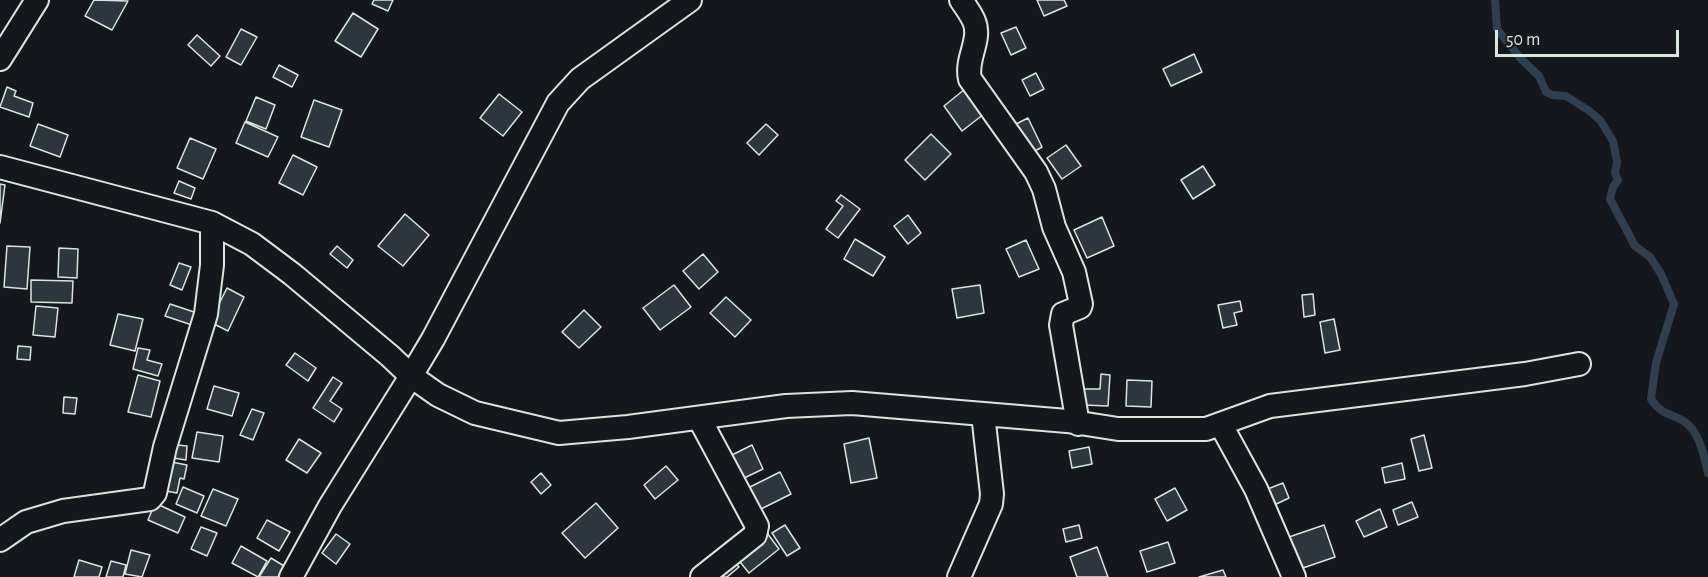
<!DOCTYPE html>
<style>
body{margin:0}
#map{position:relative;width:1708px;height:577px;overflow:hidden;background:#14181c;font-family:"Alegreya Sans",sans-serif}
canvas{display:block}
.scale{position:absolute;left:1495px;top:30px;width:184px;height:27px;box-sizing:border-box;border:3px solid #d8e6dc;border-top:0;padding-left:8px;font-size:18px;line-height:21px;white-space:nowrap;color:#d8e6dc;-webkit-text-stroke:4px #14181c;paint-order:stroke}
</style>
<div id="map">
<canvas width="1708" height="577"></canvas>
<div class="scale">50 m</div>
</div>
<script>
const ctx = document.querySelector('canvas').getContext('2d');
ctx.lineJoin = 'round';
function trace(path, color, width, dash) {
  ctx.strokeStyle = color;
  ctx.lineWidth = width;
  ctx.lineCap = dash ? 'butt' : 'round';
  ctx.setLineDash(dash || []);
  ctx.stroke(path);
}
function paint(path, color) {
  ctx.fillStyle = color;
  ctx.fill(path, 'evenodd');
}
trace(new Path2D(`
 M 1495,0 L 1497,29 L 1521,59 L 1539,76 L 1546,92 L 1552,95 L 1566,96 L 1588,110 L 1600,120 L 1613,141 L 1617,162 L 1615,173 L 1618,180 L 1613,187 L 1610,199 L 1635,246 L 1650,257 L 1661,274 L 1674,304 L 1656,363 L 1651,399 C 1662,416 1670,412 1685,422 C 1700,433 1704,456 1708,473`), '#2f3f4d', 8);
const building = new Path2D(`
 M 94,0 L 128,1 L 112,30 L 85,16 Z
 M 374,0 L 393,0 L 388,11 L 372,4 Z
 M 1037,0 L 1064,0 L 1067,6 L 1044,16 Z
 M 353,13 L 378,29 L 361,57 L 335,41 Z
 M 1016,27 L 1026,48 L 1011,55 L 1001,33 Z
 M 241,29 L 257,37 L 241,65 L 226,57 Z
 M 197,35 L 220,56 L 211,66 L 188,45 Z
 M 1194,54 L 1202,72 L 1171,86 L 1163,69 Z
 M 279,65 L 298,75 L 292,87 L 273,77 Z
 M 1036,73 L 1044,89 L 1030,96 L 1022,80 Z
 M 7,87 L 16,91 L 14,96 L 33,103 L 29,117 L 0,107 Z
 M 965,89 L 984,114 L 962,131 L 944,106 Z
 M 499,94 L 522,112 L 503,136 L 480,118 Z
 M 256,97 L 275,105 L 266,129 L 246,121 Z
 M 314,100 L 342,110 L 329,147 L 301,137 Z
 M 1028,118 L 1042,147 L 1026,156 L 1012,126 Z
 M 245,122 L 278,137 L 268,157 L 236,143 Z
 M 38,124 L 68,135 L 60,157 L 30,146 Z
 M 766,124 L 778,135 L 759,155 L 747,143 Z
 M 931,134 L 951,154 L 925,180 L 905,160 Z
 M 190,138 L 216,149 L 203,179 L 177,168 Z
 M 1066,145 L 1081,166 L 1062,179 L 1047,158 Z
 M 293,155 L 317,167 L 303,195 L 279,183 Z
 M 1203,166 L 1215,185 L 1193,199 L 1181,180 Z
 M 179,181 L 195,188 L 191,199 L 174,193 Z
 M 0,184 L 5,185 L 0,223 Z
 M 841,195 L 860,209 L 838,238 L 826,229 L 843,206 L 836,201 Z
 M 405,214 L 429,235 L 403,266 L 378,246 Z
 M 908,215 L 921,233 L 908,244 L 894,226 Z
 M 1102,217 L 1114,246 L 1087,258 L 1074,230 Z
 M 855,239 L 885,257 L 873,276 L 844,259 Z
 M 1026,240 L 1039,269 L 1019,277 L 1006,249 Z
 M 7,246 L 30,247 L 27,289 L 4,287 Z
 M 337,246 L 353,260 L 347,268 L 330,254 Z
 M 59,248 L 78,249 L 77,278 L 58,277 Z
 M 703,254 L 718,272 L 699,289 L 683,271 Z
 M 179,263 L 191,267 L 182,290 L 170,285 Z
 M 31,280 L 73,281 L 72,303 L 31,302 Z
 M 674,285 L 691,307 L 660,330 L 643,308 Z
 M 980,285 L 984,313 L 957,318 L 952,289 Z
 M 227,288 L 244,297 L 228,331 L 210,322 Z
 M 1313,294 L 1315,315 L 1304,317 L 1302,295 Z
 M 726,297 L 751,320 L 735,337 L 710,313 Z
 M 1240,301 L 1242,311 L 1234,313 L 1237,325 L 1223,328 L 1218,305 Z
 M 170,304 L 203,315 L 198,327 L 165,316 Z
 M 36,306 L 58,308 L 55,337 L 33,335 Z
 M 584,310 L 601,327 L 579,348 L 562,332 Z
 M 118,314 L 143,319 L 135,351 L 110,345 Z
 M 1334,319 L 1340,350 L 1325,353 L 1320,322 Z
 M 18,346 L 31,347 L 30,360 L 17,359 Z
 M 138,348 L 150,350 L 147,360 L 162,364 L 158,376 L 133,369 Z
 M 295,353 L 316,368 L 308,381 L 286,365 Z
 M 1101,374 L 1110,375 L 1108,406 L 1084,405 L 1084,389 L 1100,389 Z
 M 138,375 L 160,381 L 151,417 L 128,412 Z
 M 333,377 L 342,383 L 330,401 L 342,409 L 334,422 L 313,408 Z
 M 1127,380 L 1152,381 L 1151,407 L 1126,406 Z
 M 214,386 L 239,393 L 232,416 L 207,409 Z
 M 64,397 L 77,398 L 75,414 L 63,413 Z
 M 252,409 L 264,413 L 253,440 L 240,435 Z
 M 197,432 L 223,436 L 219,462 L 192,458 Z
 M 1424,435 L 1432,468 L 1419,471 L 1411,439 Z
 M 869,438 L 877,478 L 851,483 L 844,444 Z
 M 299,439 L 321,453 L 307,473 L 286,460 Z
 M 168,444 L 187,446 L 186,460 L 167,457 Z
 M 752,445 L 763,469 L 742,479 L 730,456 Z
 M 1089,447 L 1092,464 L 1072,468 L 1069,451 Z
 M 166,461 L 187,465 L 184,479 L 180,478 L 177,493 L 161,490 Z
 M 1402,463 L 1405,479 L 1385,483 L 1382,468 Z
 M 666,466 L 678,480 L 655,499 L 644,485 Z
 M 780,472 L 791,494 L 757,511 L 746,489 Z
 M 541,473 L 551,485 L 541,494 L 531,482 Z
 M 1283,483 L 1289,498 L 1272,506 L 1265,490 Z
 M 183,487 L 204,496 L 197,513 L 176,504 Z
 M 1175,488 L 1187,510 L 1167,521 L 1155,499 Z
 M 213,489 L 238,499 L 226,526 L 201,516 Z
 M 1412,502 L 1418,517 L 1398,525 L 1393,510 Z
 M 155,503 L 185,517 L 178,533 L 148,520 Z
 M 596,503 L 618,528 L 585,558 L 562,533 Z
 M 1380,509 L 1387,527 L 1364,537 L 1356,521 Z
 M 267,520 L 290,532 L 279,551 L 257,538 Z
 M 785,525 L 800,548 L 787,556 L 772,533 Z
 M 1079,525 L 1082,538 L 1066,542 L 1063,529 Z
 M 1324,525 L 1335,557 L 1300,569 L 1289,537 Z
 M 201,527 L 217,533 L 207,556 L 191,549 Z
 M 767,533 L 779,549 L 749,573 L 736,557 Z
 M 336,534 L 350,544 L 336,564 L 322,553 Z
 M 1168,542 L 1175,563 L 1147,572 L 1140,551 Z
 M 241,546 L 267,561 L 258,577 L 232,563 Z
 M 1097,547 L 1108,577 L 1077,577 L 1070,557 Z
 M 131,550 L 150,555 L 142,577 L 125,574 Z
 M 271,558 L 284,566 L 278,577 L 259,577 Z
 M 732,559 L 739,567 L 727,577 L 719,577 Z
 M 79,560 L 102,567 L 99,577 L 74,577 Z
 M 111,561 L 126,565 L 123,577 L 106,577 Z
 M 1223,570 L 1226,577 L 1199,577 Z`);
paint(building, '#2c363c');
trace(building, '#d8e6dc', 1.5);
const street = new Path2D(`
 M 961,0 C 966,7 971,14 974,21 C 982,40 965,59 970,79 L 1036,172 L 1044,189 L 1054,227 L 1074,272 L 1081,304 L 1080,307 L 1063,314 L 1061,325 L 1078,424
 M 0,59 L 37,0
 M 0,167 L 212,223 L 252,244 L 292,274 L 390,356 L 411,376 L 438,395 L 475,413 L 559,433 L 628,427 L 786,406 L 852,403 L 1067,421 L 1118,429 L 1206,429 L 1270,406 L 1525,374 L 1579,364
 M 699,418 L 757,526 L 755,535 L 702,577
 M 1221,425 L 1256,489 L 1294,577
 M 0,540 L 26,522 L 63,511 L 150,499 L 155,493 L 165,447 L 206,314 L 212,265 L 212,223
 M 291,577 L 330,506 L 411,376 L 433,339 L 558,103 L 580,79 L 690,0
 M 959,577 L 991,504 L 992,494 L 983,414`);
trace(street, '#d8e6dc', 26);
trace(street, '#14181c', 22);
</script>
